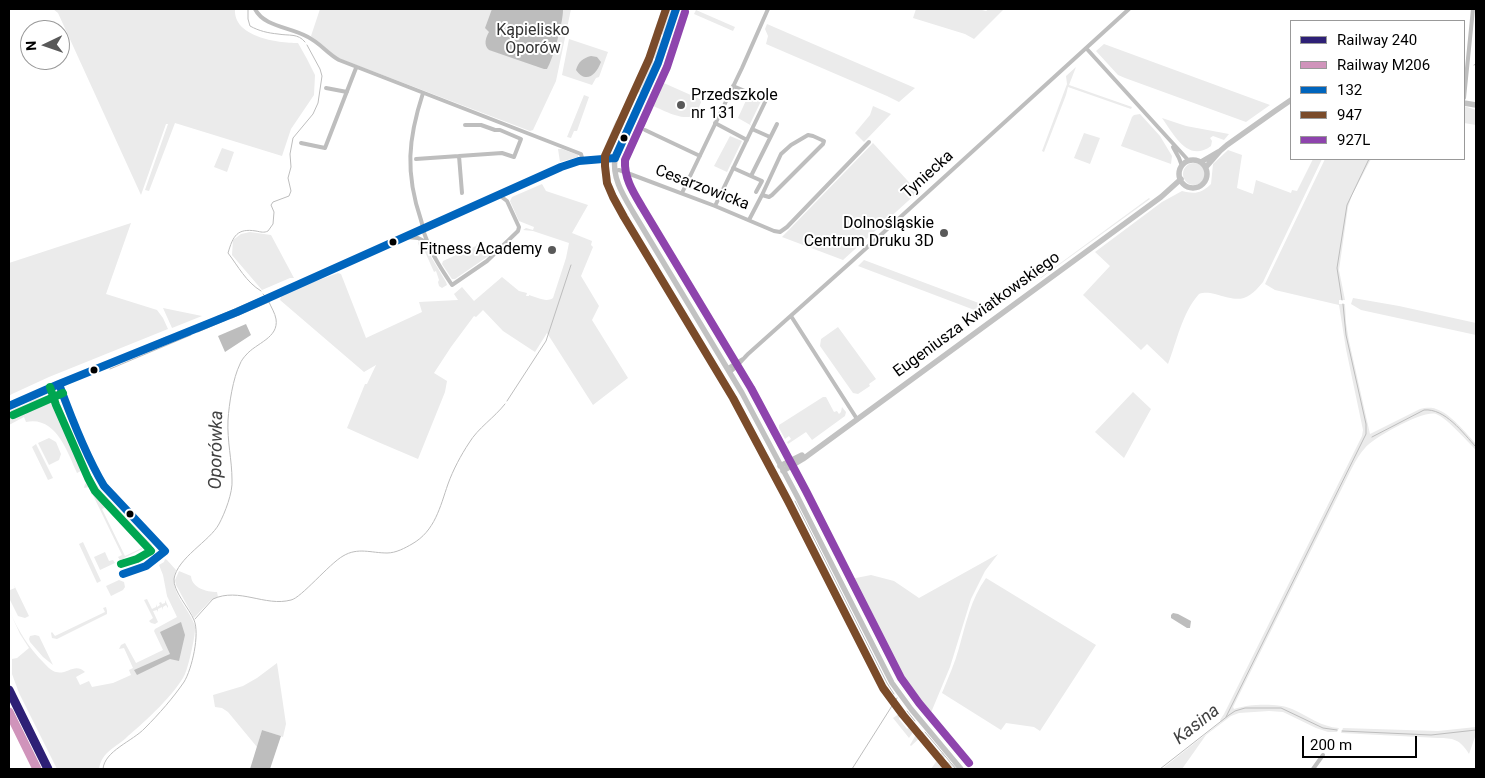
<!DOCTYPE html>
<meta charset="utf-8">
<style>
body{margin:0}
#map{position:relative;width:1485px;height:778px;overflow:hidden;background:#fff;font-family:Roboto,sans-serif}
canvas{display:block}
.frame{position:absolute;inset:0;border:10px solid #000;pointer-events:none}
.legend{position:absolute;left:1290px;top:20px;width:175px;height:140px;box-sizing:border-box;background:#fff;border:1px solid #999;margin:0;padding:6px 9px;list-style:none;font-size:15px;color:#000}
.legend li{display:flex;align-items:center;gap:10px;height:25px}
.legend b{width:25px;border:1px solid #999}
.north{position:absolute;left:20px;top:20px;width:50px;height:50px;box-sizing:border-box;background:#fff;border:1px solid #999;border-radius:50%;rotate:267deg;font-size:14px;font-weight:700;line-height:20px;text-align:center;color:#000}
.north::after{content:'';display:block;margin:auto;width:18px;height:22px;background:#595959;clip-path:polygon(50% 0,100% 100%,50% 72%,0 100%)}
.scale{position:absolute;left:1302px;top:736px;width:115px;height:22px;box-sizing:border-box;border:2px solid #000;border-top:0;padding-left:6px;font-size:15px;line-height:18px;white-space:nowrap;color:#000;-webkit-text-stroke:4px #fff;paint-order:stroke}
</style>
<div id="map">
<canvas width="1485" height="778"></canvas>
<div class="frame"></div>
<ul class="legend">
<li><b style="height:6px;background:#2e2076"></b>Railway 240</li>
<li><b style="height:6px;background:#d094bb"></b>Railway M206</li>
<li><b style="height:6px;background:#0065bd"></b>132</li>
<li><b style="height:6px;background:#7a4b2a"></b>947</li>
<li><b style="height:6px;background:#8e44ad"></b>927L</li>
</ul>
<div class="north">N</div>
<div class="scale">200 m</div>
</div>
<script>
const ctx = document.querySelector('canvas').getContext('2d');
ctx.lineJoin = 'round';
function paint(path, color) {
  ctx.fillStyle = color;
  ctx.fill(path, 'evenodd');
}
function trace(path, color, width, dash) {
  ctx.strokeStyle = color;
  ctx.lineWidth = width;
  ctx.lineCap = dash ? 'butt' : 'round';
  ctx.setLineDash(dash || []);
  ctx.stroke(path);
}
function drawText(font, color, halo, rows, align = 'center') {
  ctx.font = font + ' Roboto,sans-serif';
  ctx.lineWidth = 4;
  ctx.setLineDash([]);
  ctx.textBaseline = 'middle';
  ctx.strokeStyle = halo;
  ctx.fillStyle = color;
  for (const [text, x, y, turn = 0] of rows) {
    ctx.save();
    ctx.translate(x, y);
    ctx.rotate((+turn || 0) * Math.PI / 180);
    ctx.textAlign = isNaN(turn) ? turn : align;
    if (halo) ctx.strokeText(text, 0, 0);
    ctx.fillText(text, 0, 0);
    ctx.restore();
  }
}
paint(new Path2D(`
 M 53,9 L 235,9 C 233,37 278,43 298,43 L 307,59 L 315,75 L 314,95 L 291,129 L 282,156 L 175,123 L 149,191 L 145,190 L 168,124 L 166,124 L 141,195 L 58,13 Z
 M 320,9 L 571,9 L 556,81 L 533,130 L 530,131 L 338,58 L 311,36 Z
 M 662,9 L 674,9 L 666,33 L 664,35 L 654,31 Z
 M 916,9 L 978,9 L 986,11 L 989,9 L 1004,9 L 974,39 L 965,34 L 913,18 Z
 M 696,10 L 735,27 L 733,31 L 694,14 Z
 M 767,24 L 915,88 L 899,102 L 887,96 L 766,44 L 768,36 L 765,29 Z
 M 656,37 L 661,38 L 663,40 L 658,58 L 656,59 L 647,55 L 652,38 Z
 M 569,39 L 608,52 L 599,77 L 596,78 L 592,85 L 562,75 Z
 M 1104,44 L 1270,105 L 1246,122 L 1125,78 L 1118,75 L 1096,51 Z
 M 645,58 L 653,61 L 655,65 L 643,91 L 638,93 L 634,92 Z
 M 1076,67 L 1069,85 L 1132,107 L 1131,109 L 1068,87 L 1066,95 L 1044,152 L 1042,151 L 1067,84 L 1066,76 Z
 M 657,80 L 702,100 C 700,104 698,111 695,114 C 685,124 657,107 647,103 Z
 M 584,95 L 589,97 L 577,131 L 574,131 L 571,138 L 567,137 Z
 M 748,96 L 759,101 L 761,99 L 762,99 L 750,124 L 752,126 L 738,118 Z
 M 873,106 L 891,114 L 864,142 L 855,133 L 870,115 Z
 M 1464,106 L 1476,110 L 1476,125 L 1464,123 Z
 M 1140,114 L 1160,136 L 1172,156 L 1171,164 L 1121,146 L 1132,117 L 1134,115 Z
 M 1162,118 L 1186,126 L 1229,134 L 1224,140 L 1213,136 L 1210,138 L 1212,141 L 1211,146 C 1188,163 1174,135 1162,118 Z
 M 616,120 L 620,122 L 608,152 L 607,154 L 601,155 Z
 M 1084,133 L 1100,138 L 1090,164 L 1074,158 Z
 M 730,136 L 742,141 L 727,172 L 714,166 Z
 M 873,143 L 918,192 L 843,260 L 782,237 Z
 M 222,148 L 234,152 L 227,172 L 214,167 Z
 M 558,149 L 562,149 L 578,155 L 578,157 L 560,162 Z
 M 1228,150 L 1242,155 L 1237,188 L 1253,194 L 1256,180 L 1291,193 L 1292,190 L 1297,191 L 1313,159 L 1322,159 L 1263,282 C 1246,303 1239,301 1215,294 C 1209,293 1205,292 1199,294 C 1182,313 1177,341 1168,364 L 1147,344 L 1141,350 L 1083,295 L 1110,266 L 1095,252 L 1162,202 L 1182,191 C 1194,194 1201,194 1211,184 L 1213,164 Z
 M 1325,159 L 1371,159 L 1352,195 L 1348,207 L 1339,270 L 1345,300 L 1339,300 L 1339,304 L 1345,304 L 1346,323 L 1349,341 L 1370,434 L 1420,409 C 1425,408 1431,407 1436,409 C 1450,413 1466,433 1476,444 L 1476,450 C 1467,441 1447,418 1436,414 C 1423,410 1373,438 1365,448 C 1355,459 1349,475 1342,488 L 1233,707 L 1234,709 C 1249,704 1278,703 1292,709 C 1308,716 1321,727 1339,728 L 1337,732 L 1328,732 L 1316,728 L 1283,712 L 1269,711 L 1239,713 L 1231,716 L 1206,735 L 1182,769 L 1162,769 L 1221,722 L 1220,720 L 1224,714 L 1362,436 L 1363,430 L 1346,349 L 1339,305 L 1275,290 L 1265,284 Z
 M1183 174a11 11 0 1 1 22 0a11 11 0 1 1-22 0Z
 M 542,184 L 546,191 L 588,205 L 572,233 L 592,241 L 591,245 L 593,247 L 581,276 L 599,306 L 592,320 L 628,378 L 593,405 L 547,333 L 535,352 L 503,331 L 483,310 L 476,317 L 474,316 L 451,347 L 434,373 L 447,381 L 445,392 L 418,459 L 378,442 L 347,428 L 365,384 L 367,384 L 376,365 L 364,372 L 280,300 L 281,296 L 308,284 L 338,273 L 341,274 L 366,338 L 422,312 L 419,302 L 458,300 L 454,294 L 462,287 L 474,301 L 502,277 L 519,291 L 527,293 L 526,296 L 529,296 L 529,295 C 537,297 546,303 553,298 L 566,258 L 569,243 L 533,231 L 523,230 L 526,228 L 533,230 L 534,227 L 519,221 L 510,201 L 512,197 Z
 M 1149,198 L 1150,199 L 1041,278 L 1040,278 Z
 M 131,223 L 106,294 L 157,310 L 163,318 L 168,329 L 49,377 L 12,394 L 9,396 L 9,263 Z
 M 250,232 L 271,235 L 294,278 L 290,278 L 262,290 L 232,255 L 233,240 L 241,234 Z
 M 419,241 L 427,250 L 446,282 L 447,285 L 442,288 L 439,286 L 438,282 L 439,280 L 436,271 L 434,272 L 422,245 L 419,246 L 418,243 Z
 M 477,244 L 481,252 L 498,244 L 499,246 L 487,257 L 455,279 L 452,279 L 442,264 L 443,261 L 476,246 L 476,245 Z
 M 864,260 L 992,308 L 985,314 L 858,266 Z
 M 1353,298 L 1399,306 L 1476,323 L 1476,335 L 1361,310 L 1351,304 Z
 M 163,308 L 202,316 L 172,328 Z
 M 838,327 L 876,379 L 869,384 L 870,386 L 858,394 L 853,393 L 820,346 L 821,339 Z
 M 1133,392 L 1151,409 L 1124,458 L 1095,432 Z
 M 50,395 L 57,397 L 87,468 L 77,473 C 67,451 56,416 26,422 L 24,417 L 9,425 L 9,411 L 29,403 L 30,401 Z
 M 823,397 L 826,397 L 834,412 L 837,411 L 839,414 L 841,412 L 842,407 L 846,412 L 845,416 L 812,440 L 806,432 L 788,444 L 787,442 L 791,439 L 789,436 L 785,439 L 779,428 L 779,425 Z
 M 49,438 L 56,442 L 61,454 L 59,460 L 49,465 L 38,443 Z
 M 36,444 L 53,478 L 48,480 L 32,447 Z
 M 93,480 L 103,493 L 152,545 L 150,549 L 144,543 L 146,540 L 112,504 L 102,509 L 125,556 L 142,548 L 142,549 L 124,558 L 125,562 L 122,559 L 120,560 L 118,557 L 122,555 L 89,487 L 84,488 L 85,484 Z
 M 83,542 L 101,581 L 97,583 L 79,544 Z
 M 105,552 L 109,561 L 113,560 L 115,563 L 100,570 L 94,557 Z
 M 998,554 L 985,571 L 971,599 L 950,667 L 930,715 L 903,679 L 851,579 L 871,575 L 894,581 L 919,598 Z
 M 165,559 L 167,560 L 176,570 C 167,591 189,607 195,626 C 196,633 189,665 185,674 C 176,693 145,722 128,736 C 116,748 102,751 99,769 L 57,769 L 19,693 L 12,674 L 12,659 L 17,658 L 29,648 L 20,634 L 9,610 C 18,630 28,647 44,663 C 47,666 51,671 56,672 C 67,675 75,662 85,672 L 76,677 L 80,685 L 89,681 L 92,687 L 113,683 L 131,675 L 129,670 L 133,668 L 124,648 L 119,649 L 121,645 L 125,643 L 136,663 L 163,650 L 154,631 L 155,629 L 177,617 L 167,596 L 163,575 L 159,565 L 164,562 Z
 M 179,571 L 191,576 C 192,588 206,592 217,592 L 218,597 L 210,601 L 194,618 L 176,585 L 175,580 Z
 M 986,578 L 1096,645 L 1040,731 L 1034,727 L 1006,723 L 1001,730 L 942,693 C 948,678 955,663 959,648 C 966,623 971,599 986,578 Z
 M 119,580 L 124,582 L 125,587 L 123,590 L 111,596 L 106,586 Z
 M 14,585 L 29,616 L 25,618 L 18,616 L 9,598 L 9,589 L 10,590 L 15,588 Z
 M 147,599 L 152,609 L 156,607 L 156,604 L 157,607 L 160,605 L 159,603 L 161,602 L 162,604 L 165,603 L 165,600 L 168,606 L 168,608 L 166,605 L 163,607 L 163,610 L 162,607 L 158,609 L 158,612 L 157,610 L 153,611 L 158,622 L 155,624 L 151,623 L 149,621 L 153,618 L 144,600 Z
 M 106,607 L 107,611 L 107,614 L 57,639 L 52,638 L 51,633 L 52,632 L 55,636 L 105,612 L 103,608 Z
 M 35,635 L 39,636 L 53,665 L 43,657 L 30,642 L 29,639 L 30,636 Z
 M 277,663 L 286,724 L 283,737 L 262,730 L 257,747 L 228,712 L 222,708 L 215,707 L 213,695 L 243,686 L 257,678 Z
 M 903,711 L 905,712 L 917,726 L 909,738 L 893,718 L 899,714 L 899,719 L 907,729 L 913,723 L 905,713 L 900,712 Z
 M 1476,727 L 1476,734 L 1469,754 C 1460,739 1453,738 1438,738 L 1341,733 L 1343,728 L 1438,731 Z
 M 918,731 L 923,732 L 940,754 L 943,752 L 945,757 L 942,761 L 944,764 L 948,762 L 954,764 L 958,769 L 931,769 L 940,756 L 923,735 L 911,746 L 910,745 Z`), '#ebebeb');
paint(new Path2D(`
 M 492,9 L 562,9 L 563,10 C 563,23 553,59 547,69 L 544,69 L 489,50 C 483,45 486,37 489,32 L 485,28 Z
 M 591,56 L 597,57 L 601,62 C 596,75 586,84 576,70 C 578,62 583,58 591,56 Z
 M 246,324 L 251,335 L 225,352 L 218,336 Z
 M 1173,613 L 1178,614 L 1191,621 L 1190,628 L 1187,628 L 1171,618 L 1171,615 Z
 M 181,622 L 185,635 L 179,661 L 170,659 L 137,675 L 134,670 L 170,654 L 160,632 Z
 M 262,730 L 281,736 L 270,769 L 250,769 Z`), '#bdbdbd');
trace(new Path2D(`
 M 248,9 L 248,19 L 250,26 C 259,31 268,33 278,34 C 289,36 298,33 305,42
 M 1474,65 L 1476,64
 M 261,291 C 246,282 238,266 228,253 C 233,236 237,228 256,231 C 261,232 264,233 268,231 L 273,224 L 274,212 L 271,205 L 273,202 L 289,196 L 291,191 L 288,178 L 291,167 L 290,154 L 293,138 L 313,114 L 318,103 L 322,76 L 320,69 L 307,45
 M 1342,300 L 1337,268 L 1347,205 L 1369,159
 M 216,317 L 265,296 L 263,294
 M 180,332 L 209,320
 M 198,332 L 226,320
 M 153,343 L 166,337
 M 110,369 L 191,335
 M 507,401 L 546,341 L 571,265
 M 1372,437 L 1424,410 C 1445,408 1463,433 1476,447
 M 795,501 L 887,683 L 894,694
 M 195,619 L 213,599 C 239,587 265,607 291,600 C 301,598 329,564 343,556 C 358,547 371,553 387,553 C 396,553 405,548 412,544 C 435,531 440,507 448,484 C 453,470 461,455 469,443 C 478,428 494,418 505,404
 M 907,711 L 915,721
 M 1226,717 L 1366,434 L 1366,424 L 1346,335 L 1343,304
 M 1342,731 L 1431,735 L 1476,730
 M 925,732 L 956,769
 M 103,769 C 104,751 133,741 145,728 C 159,714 173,698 184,682 C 192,669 200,634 194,620 C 189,608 173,591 174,579 C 177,558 210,541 219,524 C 225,513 233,492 232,480 C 232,460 227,441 228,420 C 229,404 233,378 240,364 C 241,361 244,357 246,355 C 256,343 279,338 276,319 C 275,313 271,307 269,302 L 232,318
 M 852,769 L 897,698
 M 1160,769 L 1229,715 L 1235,711 L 1245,708 L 1281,708 L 1323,728 L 1337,730`), '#bdbdbd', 1);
trace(new Path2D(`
 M 255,9 C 264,27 291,27 308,37 C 320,43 328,54 339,60 L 581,154 L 583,161
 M 1086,48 L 1188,160
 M 326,88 L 347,92
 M 423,93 C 408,139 405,173 421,220 C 423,226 423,232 426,238 C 432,255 442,270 452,285 L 487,261 L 518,231 L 519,227 L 507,201 L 499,195
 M 1464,98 L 1473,9
 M 715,123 L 747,140
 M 752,129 L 770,137
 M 645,130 L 700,156
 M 301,143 L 325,148 L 356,68
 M 1173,147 L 1179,158 L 1182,166
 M 459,156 L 462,193
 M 416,159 L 502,153 L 514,157 L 521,139 L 500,130 L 495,130 L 481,125 L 465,125
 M 733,168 L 762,181 L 756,192
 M 615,171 L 619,170 L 630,174 L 715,206 L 774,231 L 780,232 L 787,227 L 869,142
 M 751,176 L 777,124
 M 682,193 L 742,68 L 768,9
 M 715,206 L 766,100 L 733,86
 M 749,220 L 762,195 L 769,197 L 772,195 L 823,144 L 824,141 L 813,136 L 808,135 L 791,145 L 781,154 L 762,195
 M 406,237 L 418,238 L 428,243
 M 791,316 L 857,419
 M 728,368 L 743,359
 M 730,372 C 737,367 742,360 748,354 L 851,262 L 1129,9
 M 59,384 L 65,401 L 97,474 L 104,486 L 165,551
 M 1313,769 L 1323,755`), '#bebebe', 4);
trace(new Path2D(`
 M 9,406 L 59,384 L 237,312 L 561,167 L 579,161 L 615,158`), '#bebebe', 5);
trace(new Path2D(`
 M 676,9 L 658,63 L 615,158 C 612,178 623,195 633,212 L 742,393 L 797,496 L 892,683 L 911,709 L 961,769
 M 1464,103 L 1476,105
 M1179 174a14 14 0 1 1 28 0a14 14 0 1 1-28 0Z
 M 1201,162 L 1218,152
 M 1206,167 L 1220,151 L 1227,145 L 1275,111 L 1291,100
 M 780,466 L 802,455
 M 783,471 L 803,459 L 1161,197 L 1181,179`), '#c2c2c2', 5.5);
trace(new Path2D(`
 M 9,708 L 39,769`), '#bebebe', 1, [8, 2.5, 1, 2.5]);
trace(new Path2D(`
 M 615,158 L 658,63 L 676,9
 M 59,384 C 71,417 86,456 104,486 L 165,551 L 146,566 L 123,574
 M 9,406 L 59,384 L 237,312 L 561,167 L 579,161 L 615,158`), '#0065bd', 8);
trace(new Path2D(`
 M 666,9 L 649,59 L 605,156 L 605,166 L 607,183 L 613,197 L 624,217 L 733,398 L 788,501 L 883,688 L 903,715 L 948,769`), '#7a4b2a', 8);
trace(new Path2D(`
 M 685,12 L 667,67 L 625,160 C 624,178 633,192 642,207 L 751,388 L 806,491 L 901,678 L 919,703 L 969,763`), '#8e44ad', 8);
trace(new Path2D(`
 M 50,387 L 56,405 L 88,478 L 95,491 L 151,551 L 137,559 L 121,564
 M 13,415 L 63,393`), '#00a651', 8);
trace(new Path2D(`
 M 9,690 L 48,769`), '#2e2076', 9);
trace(new Path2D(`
 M 9,712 L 37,769`), '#d094bb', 9);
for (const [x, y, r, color] of [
 [681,105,5,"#595959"],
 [624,138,4.5,"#000"],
 [944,233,5,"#595959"],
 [393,242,4.5,"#000"],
 [552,250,5,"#595959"],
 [94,370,4.5,"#000"],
 [130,514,4.5,"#000"]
]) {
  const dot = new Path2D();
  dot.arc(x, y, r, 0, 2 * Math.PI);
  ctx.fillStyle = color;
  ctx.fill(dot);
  trace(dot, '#fff', 2);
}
drawText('16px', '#313131', '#fff', [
 ["Kąpielisko",533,31],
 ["Oporów",533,49]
]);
drawText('16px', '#000', '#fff', [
 ["Przedszkole",691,96,"left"],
 ["nr 131",691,114,"left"],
 ["Dolnośląskie",934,224],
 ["Centrum Druku 3D",934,242],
 ["Fitness Academy",542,250]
], 'right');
drawText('16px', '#000', '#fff', [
 ["Tyniecka",928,175,-42],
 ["Cesarzowicka",702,188,21],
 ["Eugeniusza Kwiatkowskiego",977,315,-36]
]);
drawText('italic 18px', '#424242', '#fff', [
 ["Oporówka",217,450,-89],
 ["Kasina",1197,725,-38]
]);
</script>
